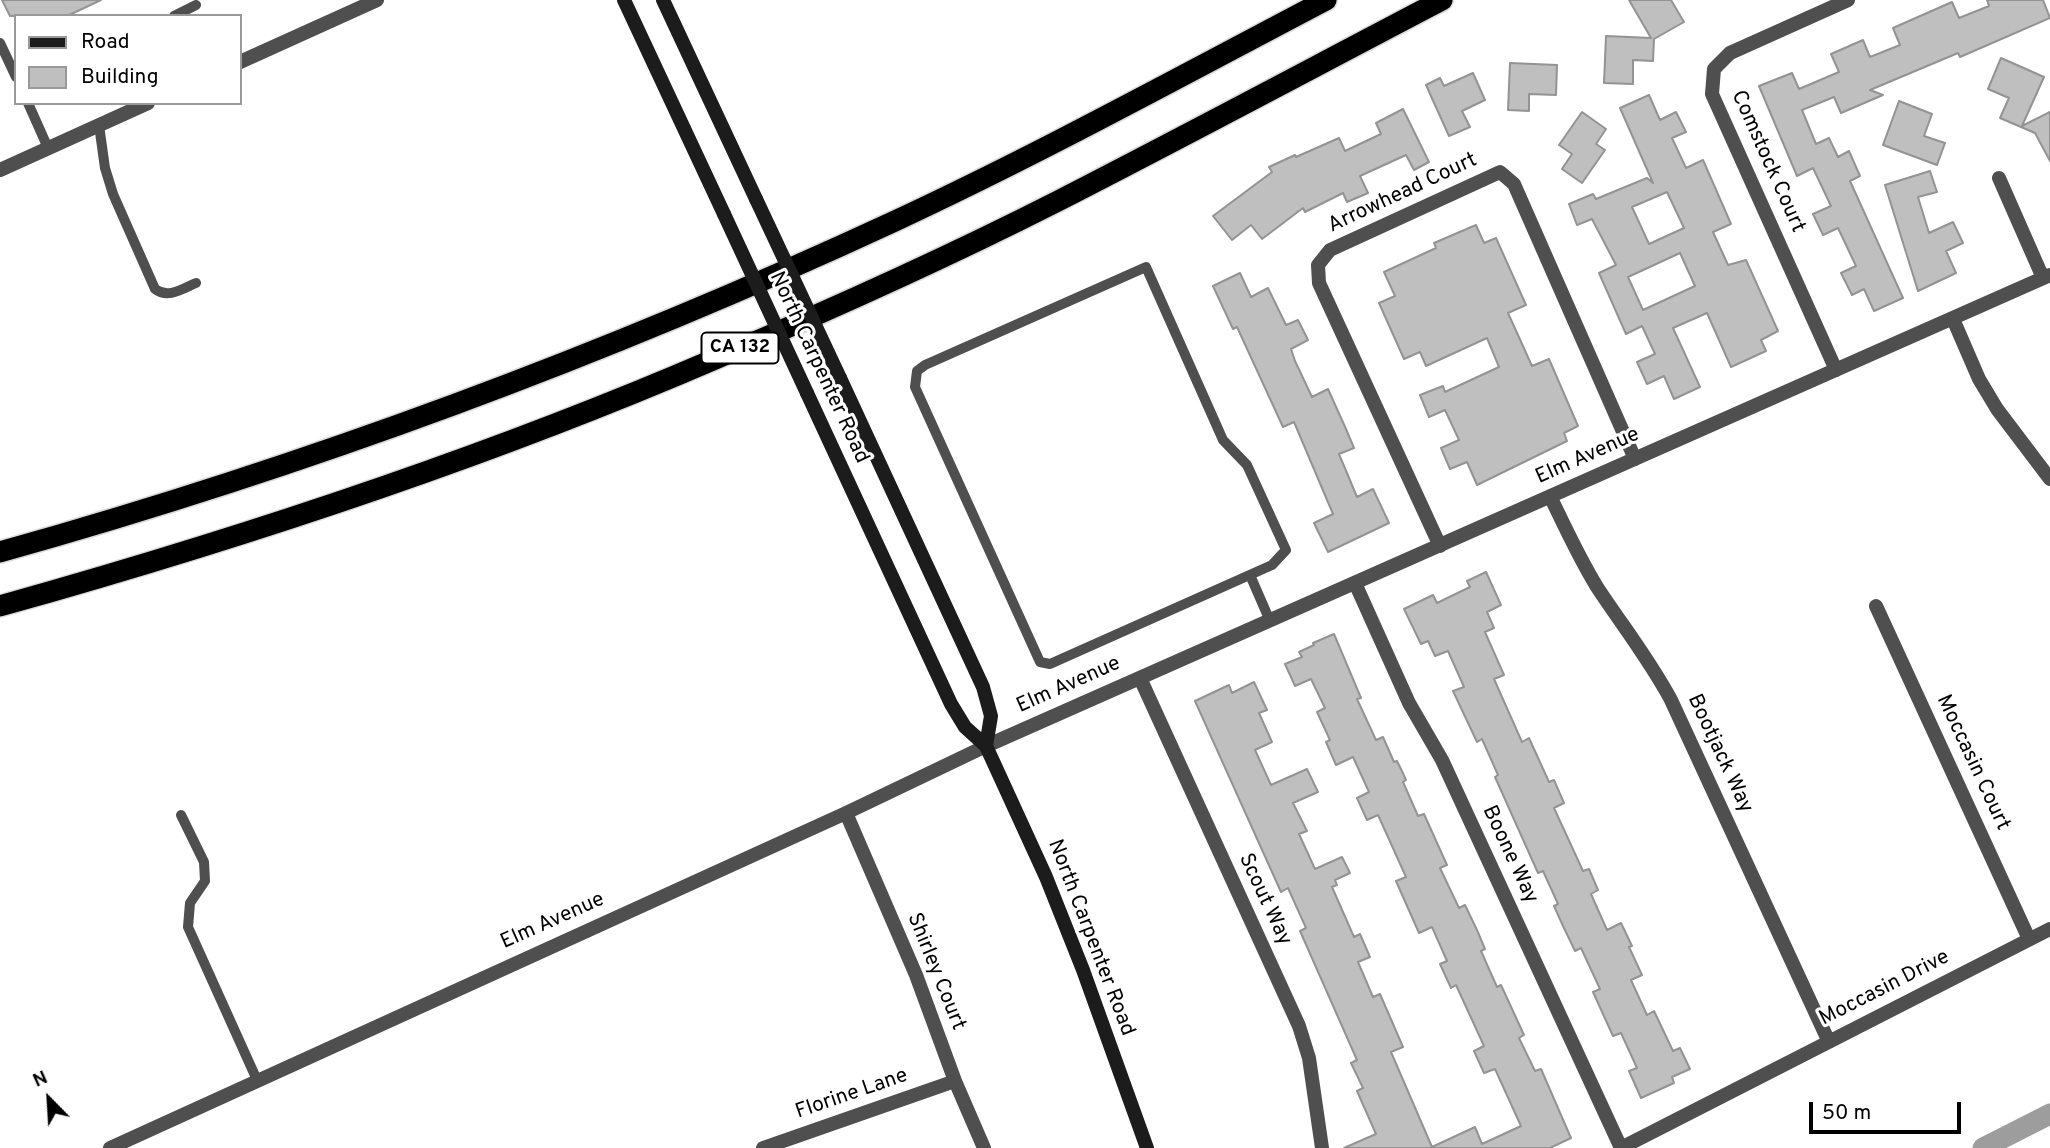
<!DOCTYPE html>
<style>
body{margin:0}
#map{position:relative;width:2050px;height:1148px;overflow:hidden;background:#fff;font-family:Overpass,sans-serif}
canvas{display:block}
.legend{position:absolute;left:14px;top:14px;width:228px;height:91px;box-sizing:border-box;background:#fff;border:2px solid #999;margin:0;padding:9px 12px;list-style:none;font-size:21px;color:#000}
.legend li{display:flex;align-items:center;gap:14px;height:35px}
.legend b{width:35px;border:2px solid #999}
.north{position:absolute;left:14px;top:1064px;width:70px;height:70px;-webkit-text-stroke:5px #fff;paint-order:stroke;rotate:336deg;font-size:19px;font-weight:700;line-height:28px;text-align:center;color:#000}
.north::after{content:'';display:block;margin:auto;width:24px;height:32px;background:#000;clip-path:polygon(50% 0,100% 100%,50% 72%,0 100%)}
.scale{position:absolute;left:1809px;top:1102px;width:152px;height:32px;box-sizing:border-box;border:4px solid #000;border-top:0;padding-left:9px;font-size:21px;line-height:24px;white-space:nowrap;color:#000;-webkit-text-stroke:5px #fff;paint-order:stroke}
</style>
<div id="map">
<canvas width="2050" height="1148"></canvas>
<ul class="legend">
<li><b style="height:9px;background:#1c1c1c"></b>Road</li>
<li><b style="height:19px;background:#bfbfbf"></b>Building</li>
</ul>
<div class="north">N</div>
<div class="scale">50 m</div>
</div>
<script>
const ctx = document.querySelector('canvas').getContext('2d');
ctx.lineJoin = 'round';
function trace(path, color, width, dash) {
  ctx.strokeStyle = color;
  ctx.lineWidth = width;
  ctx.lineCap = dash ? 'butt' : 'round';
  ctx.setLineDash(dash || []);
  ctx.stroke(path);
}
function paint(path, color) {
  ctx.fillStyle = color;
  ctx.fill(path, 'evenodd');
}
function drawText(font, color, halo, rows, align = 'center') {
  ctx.font = font + ' Overpass,sans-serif';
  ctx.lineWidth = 6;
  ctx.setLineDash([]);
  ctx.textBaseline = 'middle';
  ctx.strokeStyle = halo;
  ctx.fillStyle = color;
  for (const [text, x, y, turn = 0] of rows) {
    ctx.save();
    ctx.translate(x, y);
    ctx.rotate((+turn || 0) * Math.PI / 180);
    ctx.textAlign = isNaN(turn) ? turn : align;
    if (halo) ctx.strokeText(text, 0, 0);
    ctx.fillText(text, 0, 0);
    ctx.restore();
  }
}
trace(new Path2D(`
 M 1983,1148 L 2050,1114`), '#9d9d9d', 21);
const building = new Path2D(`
 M 2,0 L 101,0 L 67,16 L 10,16 Z
 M 1629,0 L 1671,0 L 1684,22 L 1654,39 L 1653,61 L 1633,60 L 1633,84 L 1604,83 L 1606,36 L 1651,38 Z
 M 1987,0 L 2043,0 L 2050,18 L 1960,57 L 1958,53 L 1870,90 L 1883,95 L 1841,113 L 1834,97 L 1802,110 L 1816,144 L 1829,138 L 1838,157 L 1849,151 L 1860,176 L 1850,181 L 1903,298 L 1874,311 L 1864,289 L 1852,295 L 1841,273 L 1856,266 L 1838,228 L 1823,235 L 1813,214 L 1831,206 L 1813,168 L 1797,176 L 1759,86 L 1792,73 L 1799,89 L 1839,72 L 1831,54 L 1863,40 L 1870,57 L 1900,45 L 1893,28 L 1952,2 L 1959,18 L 1989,6 Z
 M 2001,58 L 2044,77 L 2022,126 L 2050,112 L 2050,161 L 2035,133 L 2000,118 L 2009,98 L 1988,89 Z
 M 1510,63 L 1557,65 L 1556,95 L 1529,94 L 1529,111 L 1508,110 Z
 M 1473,73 L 1485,100 L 1462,111 L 1470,127 L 1449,136 L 1426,85 L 1440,78 L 1444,86 Z
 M 1649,95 L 1660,120 L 1676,112 L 1686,132 L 1672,138 L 1686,168 L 1703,160 L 1731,224 L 1713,232 L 1728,265 L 1746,260 L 1778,331 L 1761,340 L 1766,351 L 1731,367 L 1707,313 L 1673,328 L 1700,387 L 1674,399 L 1664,376 L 1647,384 L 1637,362 L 1655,354 L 1642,326 L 1626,334 L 1599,273 L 1616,265 L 1592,219 L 1577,225 L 1569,204 L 1593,194 L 1596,199 L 1647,178 L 1653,183 L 1620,108 ZM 1667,192 L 1684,228 L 1649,244 L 1632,207 ZM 1680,253 L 1695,286 L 1643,310 L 1628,277 Z
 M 1899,101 L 1932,114 L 1924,136 L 1945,143 L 1937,165 L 1883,145 Z
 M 1403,109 L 1429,162 L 1414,170 L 1406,155 L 1360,176 L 1368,193 L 1347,202 L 1343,193 L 1305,212 L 1303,208 L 1262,239 L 1251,225 L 1232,240 L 1213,216 L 1272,172 L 1269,167 L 1295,155 L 1296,157 L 1339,138 L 1345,151 L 1381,134 L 1376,123 Z
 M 1582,112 L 1606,129 L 1596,144 L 1605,150 L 1582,183 L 1562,169 L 1572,154 L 1559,145 Z
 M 1930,171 L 1937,192 L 1918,197 L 1929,233 L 1953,222 L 1963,243 L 1946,251 L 1956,273 L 1918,291 L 1885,185 Z
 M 1476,225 L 1484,243 L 1496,238 L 1526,305 L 1508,313 L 1532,366 L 1549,359 L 1578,426 L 1564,433 L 1567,441 L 1477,485 L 1467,462 L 1450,469 L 1441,448 L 1459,440 L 1445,410 L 1429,417 L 1420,395 L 1443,386 L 1445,392 L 1499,367 L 1487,338 L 1426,366 L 1420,352 L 1404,359 L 1379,303 L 1395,296 L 1384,272 L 1436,248 L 1434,243 Z
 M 1240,273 L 1251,297 L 1268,288 L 1286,325 L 1298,320 L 1308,340 L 1291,349 L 1295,361 L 1312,397 L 1328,389 L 1346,429 L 1354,448 L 1339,454 L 1357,497 L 1373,489 L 1389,523 L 1328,552 L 1314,523 L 1333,514 L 1294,422 L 1283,427 L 1237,327 L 1233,329 L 1213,286 Z
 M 1486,572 L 1501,605 L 1487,612 L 1494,628 L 1485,632 L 1504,675 L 1494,679 L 1522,742 L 1529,738 L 1549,782 L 1554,780 L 1564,803 L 1554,808 L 1583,871 L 1589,869 L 1598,890 L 1591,894 L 1607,930 L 1621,923 L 1632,946 L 1629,947 L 1642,975 L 1631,980 L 1647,1015 L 1654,1011 L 1673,1051 L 1680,1048 L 1690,1069 L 1672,1077 L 1674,1083 L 1641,1098 L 1629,1071 L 1637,1068 L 1621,1033 L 1613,1036 L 1593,992 L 1600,989 L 1581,948 L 1575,951 L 1563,926 L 1554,906 L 1558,904 L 1543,871 L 1538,873 L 1495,777 L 1498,775 L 1482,739 L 1477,742 L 1453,691 L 1464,687 L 1448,651 L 1435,656 L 1428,641 L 1421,644 L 1404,609 L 1433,595 L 1437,603 L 1470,587 L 1467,581 Z
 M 1334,634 L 1361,698 L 1357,699 L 1376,740 L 1383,737 L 1394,762 L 1397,761 L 1401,769 L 1406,780 L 1403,782 L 1418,816 L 1424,814 L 1447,865 L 1440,868 L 1459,908 L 1465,905 L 1477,930 L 1485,949 L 1481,951 L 1497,987 L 1501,985 L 1524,1035 L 1519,1038 L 1535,1071 L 1541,1069 L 1571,1138 L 1550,1148 L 1344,1148 L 1376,1134 L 1357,1091 L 1363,1088 L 1351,1063 L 1357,1060 L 1300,931 L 1306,928 L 1288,888 L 1281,892 L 1195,701 L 1229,685 L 1232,693 L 1254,682 L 1267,710 L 1259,713 L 1272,742 L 1255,750 L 1271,785 L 1307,769 L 1318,792 L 1293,803 L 1307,831 L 1299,834 L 1315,869 L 1342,857 L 1350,873 L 1335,880 L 1337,885 L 1332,887 L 1354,937 L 1360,934 L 1370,957 L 1358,962 L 1373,997 L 1380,994 L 1403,1047 L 1391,1052 L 1432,1147 L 1475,1127 L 1482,1144 L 1521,1126 L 1495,1069 L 1484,1073 L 1474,1051 L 1484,1046 L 1456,985 L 1451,988 L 1440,964 L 1447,961 L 1432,927 L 1419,933 L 1396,881 L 1406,877 L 1378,815 L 1367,820 L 1357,798 L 1369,792 L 1353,757 L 1336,765 L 1326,742 L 1330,740 L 1317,712 L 1325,708 L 1311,679 L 1295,686 L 1285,664 L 1302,657 L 1299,652 L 1314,645 L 1313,643 Z`);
paint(building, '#bfbfbf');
trace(building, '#939393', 2);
const motorway = new Path2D(`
 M 0,552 C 307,466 606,355 895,221 C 1041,153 1183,75 1326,0
 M 0,606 C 243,538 483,459 715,359 C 830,310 946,258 1058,201 C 1187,135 1314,67 1442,0`);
trace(motorway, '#dbdbdb', 24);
trace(new Path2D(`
 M 174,16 L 196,5
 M 0,43 L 16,77
 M 28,103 L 48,148
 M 99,125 L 105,168 L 113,194 L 155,289 C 168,299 182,289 196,283
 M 1146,267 L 1223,440 L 1247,465 L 1286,550 L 1272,565 L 1050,664 L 1040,662 L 915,387 L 917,371 L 925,365 Z
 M 1250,575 L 1270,621
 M 181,815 L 204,862 L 205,881 L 190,903 L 188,927 L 257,1080`), '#4f4f4f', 10);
trace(new Path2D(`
 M 1999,178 L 2043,278
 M 1953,319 L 1979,379 L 1997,409 L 2050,479
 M 1836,370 L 1712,94 L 1714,69 L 1730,53 L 1848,0
 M 1550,496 C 1565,527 1579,558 1597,587 C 1622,625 1649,659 1671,700 L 1829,1042
 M 1440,546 L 1319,283 L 1318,265 L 1330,250 L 1500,172 L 1514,184 L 1635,459
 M 1355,583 L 1409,703 L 1442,760 L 1621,1148
 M 1876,606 L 2029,939
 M 1140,678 L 1299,1026 L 1309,1058 L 1322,1148
 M 846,813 L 916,975 L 955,1081 L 984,1148
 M 110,1148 L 846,813 L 986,746 L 2050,275
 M 763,1148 L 955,1081
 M 1621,1148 L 2050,929`), '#4f4f4f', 14);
trace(new Path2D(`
 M 240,62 L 377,0
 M 0,170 L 148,103`), '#4f4f4f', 14);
trace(new Path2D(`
 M 624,0 L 724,214
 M 663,0 L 756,199
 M 840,378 L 983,687 L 991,716 L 986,746
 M 807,393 L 951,704 L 965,727 L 986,746 L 1046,877 L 1083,970 L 1147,1148`), '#1c1c1c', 14);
trace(motorway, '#000', 21);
trace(new Path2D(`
 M 756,199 L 840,378
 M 724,214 L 807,393`), '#1c1c1c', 14);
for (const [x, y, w] of [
 [740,348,77]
]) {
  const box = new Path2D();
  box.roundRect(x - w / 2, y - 15.5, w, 31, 5);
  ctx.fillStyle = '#fff';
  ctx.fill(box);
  trace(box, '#000', 2);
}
drawText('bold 19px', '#000', null, [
 ["CA 132",740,348]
]);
drawText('21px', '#000', '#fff', [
 ["Comstock Court",1767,162,66],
 ["Arrowhead Court",1403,194,-25],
 ["North Carpenter Road",818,368,65],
 ["Elm Avenue",1588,457,-24],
 ["Elm Avenue",1069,686,-24],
 ["Bootjack Way",1719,754,65],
 ["Moccasin Court",1972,763,65],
 ["Boone Way",1509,855,65],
 ["Scout Way",1264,900,65],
 ["Elm Avenue",553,922,-24],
 ["North Carpenter Road",1090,938,69],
 ["Shirley Court",935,972,68],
 ["Moccasin Drive",1885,989,-27],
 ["Florine Lane",852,1095,-19]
]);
</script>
